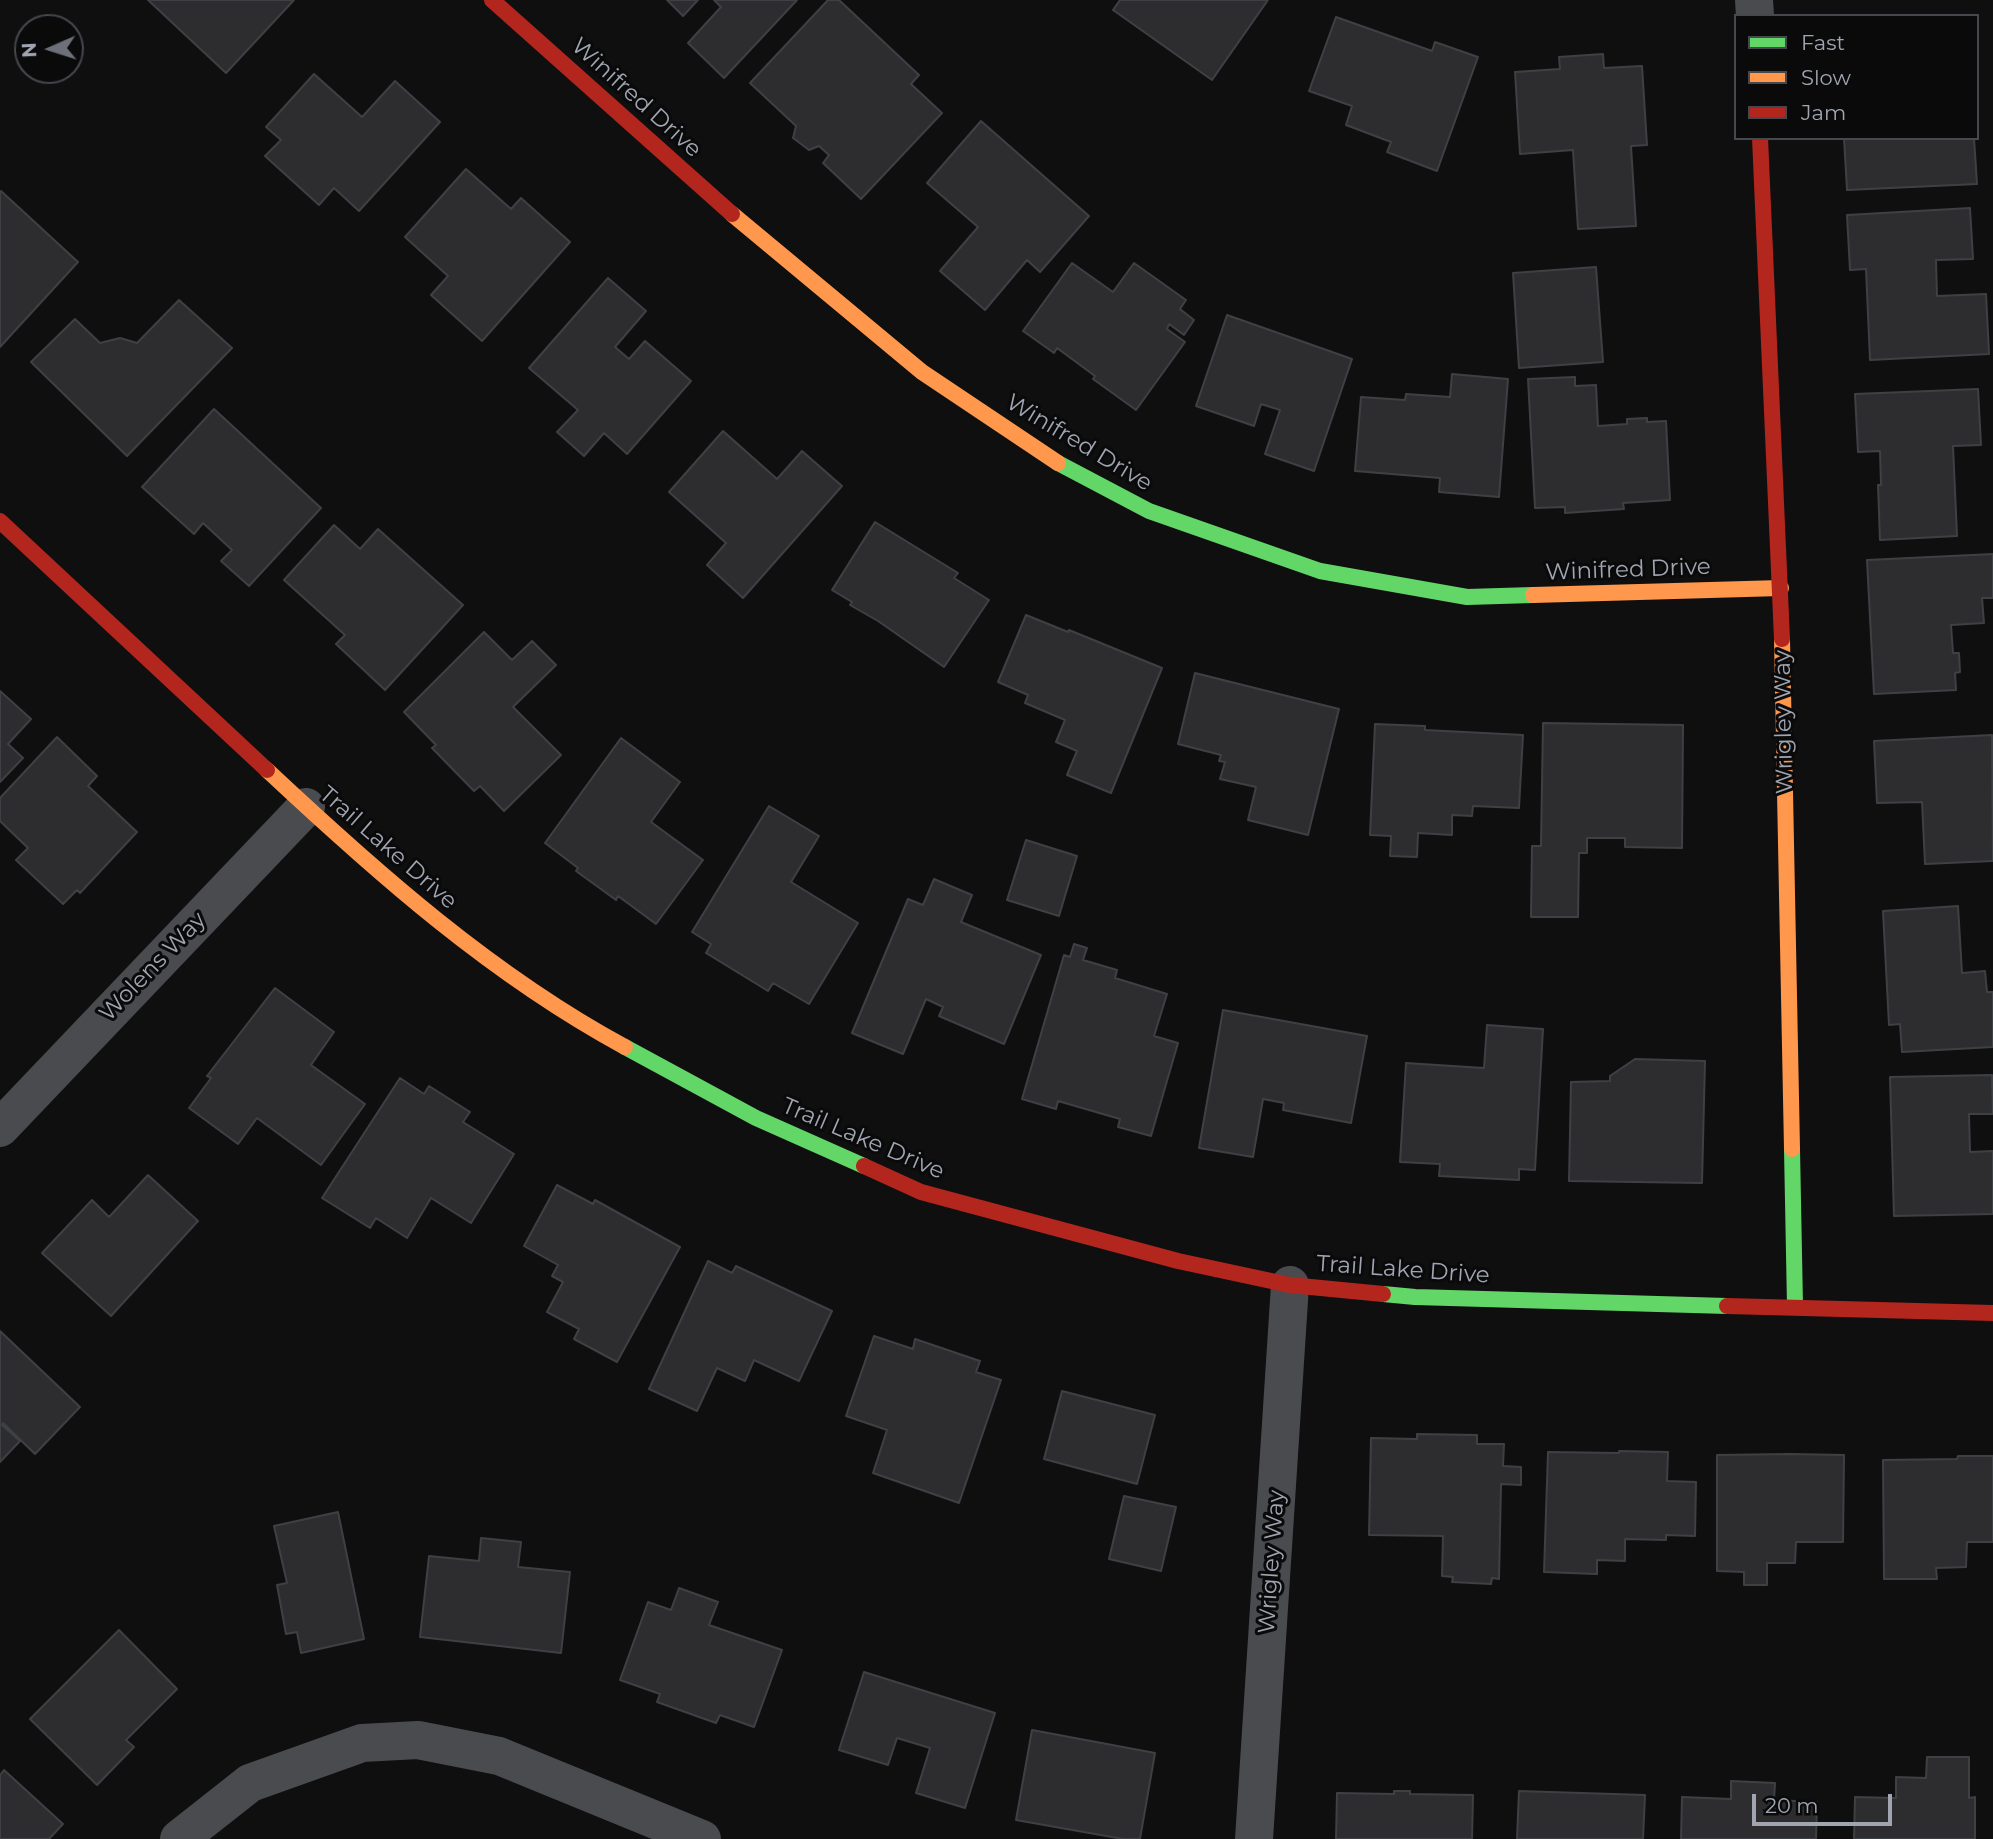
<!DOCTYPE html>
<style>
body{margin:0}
#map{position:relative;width:1993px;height:1839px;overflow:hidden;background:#0f0f10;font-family:Montserrat,sans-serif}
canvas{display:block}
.legend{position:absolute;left:1734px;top:14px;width:245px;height:126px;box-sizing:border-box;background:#0a0a0b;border:2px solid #46484d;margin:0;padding:9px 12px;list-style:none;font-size:21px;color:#a0a5b1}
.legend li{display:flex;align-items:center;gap:14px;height:35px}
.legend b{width:35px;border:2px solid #46484d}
.north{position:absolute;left:14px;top:14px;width:70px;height:70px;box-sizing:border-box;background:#0a0a0b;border:2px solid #46484d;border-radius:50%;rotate:267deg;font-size:19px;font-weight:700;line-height:28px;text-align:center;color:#a0a5b1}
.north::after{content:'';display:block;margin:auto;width:24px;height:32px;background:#6d7079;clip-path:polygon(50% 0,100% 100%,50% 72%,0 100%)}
.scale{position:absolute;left:1752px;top:1794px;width:140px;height:32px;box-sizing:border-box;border:4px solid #a0a5b1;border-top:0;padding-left:9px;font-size:21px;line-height:24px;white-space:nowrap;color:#a0a5b1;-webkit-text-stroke:5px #0a0a0b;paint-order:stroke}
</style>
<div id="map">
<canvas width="1993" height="1839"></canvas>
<ul class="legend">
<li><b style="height:9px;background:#63d668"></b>Fast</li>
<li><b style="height:9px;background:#ff974d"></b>Slow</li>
<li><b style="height:9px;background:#b3261e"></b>Jam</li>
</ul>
<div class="north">N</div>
<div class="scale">20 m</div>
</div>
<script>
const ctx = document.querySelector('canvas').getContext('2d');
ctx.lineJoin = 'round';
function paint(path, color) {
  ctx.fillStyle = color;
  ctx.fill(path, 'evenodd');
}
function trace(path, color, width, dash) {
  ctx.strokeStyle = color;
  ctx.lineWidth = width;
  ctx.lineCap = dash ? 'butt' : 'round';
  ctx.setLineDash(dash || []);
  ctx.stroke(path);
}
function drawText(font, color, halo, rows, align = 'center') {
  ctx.font = font + ' Montserrat,sans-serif';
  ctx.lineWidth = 6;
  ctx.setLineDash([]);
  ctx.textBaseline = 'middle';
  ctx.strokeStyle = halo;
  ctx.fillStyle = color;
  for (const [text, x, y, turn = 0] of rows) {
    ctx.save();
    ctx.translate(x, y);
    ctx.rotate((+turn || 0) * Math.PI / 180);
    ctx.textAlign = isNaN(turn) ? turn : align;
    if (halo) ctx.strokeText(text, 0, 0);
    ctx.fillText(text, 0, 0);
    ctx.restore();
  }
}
const building = new Path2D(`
 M 148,0 L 294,0 L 226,73 Z
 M 667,0 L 698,0 L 683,16 Z
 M 714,0 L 797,0 L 724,78 L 688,43 L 721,7 Z
 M 828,0 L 839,0 L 919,75 L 911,84 L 942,113 L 861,199 L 823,163 L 829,155 L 819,146 L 809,150 L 793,138 L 796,126 L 750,83 Z
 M 1120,0 L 1268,0 L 1212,80 L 1113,10 Z
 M 1336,17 L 1432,51 L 1435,42 L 1478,57 L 1437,171 L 1387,152 L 1391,142 L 1346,125 L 1352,106 L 1309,91 Z
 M 1603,54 L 1604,68 L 1642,66 L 1647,145 L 1631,146 L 1636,226 L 1578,229 L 1573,150 L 1520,154 L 1515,72 L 1560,69 L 1559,57 Z
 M 314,74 L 362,117 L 395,81 L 440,122 L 359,211 L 334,188 L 319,205 L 265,156 L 281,140 L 266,127 Z
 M 981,121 L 1089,216 L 1040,272 L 1027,260 L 985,310 L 940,271 L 978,227 L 927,183 Z
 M 1844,138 L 1974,138 L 1977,184 L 1847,190 Z
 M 466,169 L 511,209 L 521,198 L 570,242 L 482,341 L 431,295 L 448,276 L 405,237 Z
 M 1,191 L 78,262 L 0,347 L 0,192 Z
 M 1970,208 L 1973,259 L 1936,260 L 1937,296 L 1986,294 L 1989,354 L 1870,360 L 1866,269 L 1850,270 L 1847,215 Z
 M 1072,263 L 1113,292 L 1134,263 L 1186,300 L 1180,309 L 1194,320 L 1184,335 L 1169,324 L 1167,329 L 1185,342 L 1136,410 L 1093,379 L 1095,376 L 1057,348 L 1054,353 L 1023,331 Z
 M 1596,267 L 1603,362 L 1519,368 L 1513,273 Z
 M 608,278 L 646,311 L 615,347 L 629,359 L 645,341 L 691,381 L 627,454 L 604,433 L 584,456 L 557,432 L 578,410 L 529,368 Z
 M 179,300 L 232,348 L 127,456 L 31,362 L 75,319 L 100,343 L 120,338 L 137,343 Z
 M 1227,315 L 1352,359 L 1314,471 L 1265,454 L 1280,410 L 1261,404 L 1254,426 L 1196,406 Z
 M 1452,374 L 1508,379 L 1499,497 L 1439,492 L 1440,478 L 1355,471 L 1361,397 L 1405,400 L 1406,394 L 1450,397 Z
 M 1575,377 L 1575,386 L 1596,385 L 1598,426 L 1627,424 L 1627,419 L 1647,418 L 1647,422 L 1666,421 L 1670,500 L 1623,503 L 1624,509 L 1565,513 L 1565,507 L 1535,508 L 1528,379 Z
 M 1978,389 L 1981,445 L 1953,446 L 1957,536 L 1880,540 L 1878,485 L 1881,485 L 1880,451 L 1858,452 L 1855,394 Z
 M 214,409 L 321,508 L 249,586 L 221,561 L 232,550 L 203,523 L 194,534 L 142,487 Z
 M 723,431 L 777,479 L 802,451 L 842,486 L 743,598 L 707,565 L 726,543 L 669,492 Z
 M 875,522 L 958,573 L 954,578 L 989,600 L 944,667 L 878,621 L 850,605 L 852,602 L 832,590 Z
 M 334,525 L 360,549 L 378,529 L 463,605 L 385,690 L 336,644 L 345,635 L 284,580 Z
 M 1993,554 L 1993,598 L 1982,598 L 1984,623 L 1951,625 L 1953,653 L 1959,653 L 1960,672 L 1955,673 L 1956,690 L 1874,694 L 1867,560 Z
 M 1026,615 L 1068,632 L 1069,630 L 1162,668 L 1111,793 L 1067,775 L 1077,751 L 1056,742 L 1065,720 L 1025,703 L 1028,695 L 998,682 Z
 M 484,632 L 512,660 L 532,641 L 556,665 L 513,707 L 561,755 L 504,811 L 480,786 L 474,791 L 432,748 L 436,745 L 404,712 Z
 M 1195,673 L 1339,709 L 1308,835 L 1248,820 L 1256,787 L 1220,779 L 1225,762 L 1219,761 L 1221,755 L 1178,744 Z
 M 0,691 L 31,719 L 8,744 L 23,758 L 0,782 Z
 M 1543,723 L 1683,725 L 1682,848 L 1625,847 L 1625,838 L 1587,838 L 1587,853 L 1579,853 L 1578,917 L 1531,917 L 1532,846 L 1541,846 Z
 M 1375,724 L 1425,726 L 1425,730 L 1523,735 L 1519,808 L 1473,806 L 1472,816 L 1452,815 L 1452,835 L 1418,833 L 1417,857 L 1390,856 L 1391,836 L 1370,835 Z
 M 1992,735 L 1993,861 L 1925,864 L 1922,802 L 1877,803 L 1874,741 Z
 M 57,737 L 97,776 L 88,786 L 137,832 L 80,893 L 77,890 L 63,904 L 16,860 L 28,848 L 0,821 L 0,798 Z
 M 621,738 L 680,782 L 651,822 L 703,860 L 656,924 L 618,896 L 616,900 L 576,871 L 578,868 L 545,843 Z
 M 769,806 L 819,836 L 791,882 L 858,923 L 809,1004 L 773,983 L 768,991 L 706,953 L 711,944 L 692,932 Z
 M 1026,840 L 1077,856 L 1059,916 L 1007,900 Z
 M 934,879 L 972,895 L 961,922 L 1041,955 L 1004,1044 L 939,1016 L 943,1007 L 926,999 L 903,1054 L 852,1033 L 908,899 L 923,905 Z
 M 1958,906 L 1962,973 L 1985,971 L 1987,992 L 1993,992 L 1993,1047 L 1902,1052 L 1900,1024 L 1889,1025 L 1883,911 Z
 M 1074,944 L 1087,948 L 1083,960 L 1117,970 L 1115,978 L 1167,994 L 1154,1036 L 1178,1043 L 1151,1136 L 1118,1127 L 1120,1119 L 1058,1101 L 1056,1109 L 1022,1099 L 1064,955 L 1070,957 Z
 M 275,988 L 334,1032 L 311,1065 L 365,1104 L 321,1165 L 257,1118 L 238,1144 L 189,1108 L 211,1078 L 207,1076 Z
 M 1223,1010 L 1367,1036 L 1351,1123 L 1283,1110 L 1284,1103 L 1263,1099 L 1253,1157 L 1199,1148 Z
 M 1487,1025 L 1543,1029 L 1535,1170 L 1519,1169 L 1519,1180 L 1439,1176 L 1440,1164 L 1400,1162 L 1406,1063 L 1484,1068 Z
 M 1635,1059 L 1705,1061 L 1702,1183 L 1569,1181 L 1571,1082 L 1610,1081 L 1610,1076 Z
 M 1992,1075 L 1993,1114 L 1969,1114 L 1970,1152 L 1993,1151 L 1993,1214 L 1894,1216 L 1890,1077 Z
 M 400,1078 L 424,1094 L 429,1086 L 470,1112 L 463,1122 L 514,1154 L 471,1223 L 431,1198 L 407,1238 L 376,1218 L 370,1228 L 322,1198 Z
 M 148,1175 L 198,1221 L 111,1316 L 42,1253 L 92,1200 L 109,1217 Z
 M 557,1185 L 593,1204 L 595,1200 L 680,1247 L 617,1362 L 574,1339 L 579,1329 L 547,1312 L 563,1282 L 552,1276 L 558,1265 L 524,1246 Z
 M 708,1261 L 732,1273 L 736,1266 L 832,1311 L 799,1381 L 754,1360 L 745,1381 L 717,1368 L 697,1411 L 649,1389 Z
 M 0,1331 L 80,1407 L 35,1454 L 3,1423 L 2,1425 L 20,1441 L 0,1462 Z
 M 874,1336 L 913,1349 L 915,1339 L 980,1361 L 976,1372 L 1001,1380 L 959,1503 L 873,1473 L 887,1430 L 846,1416 Z
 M 1062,1391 L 1155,1415 L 1137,1484 L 1044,1459 Z
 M 1417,1434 L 1477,1435 L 1477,1444 L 1504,1444 L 1503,1466 L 1521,1467 L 1521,1485 L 1501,1484 L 1499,1579 L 1492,1578 L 1491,1584 L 1452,1582 L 1453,1577 L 1442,1576 L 1443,1536 L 1369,1535 L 1371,1438 L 1417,1439 Z
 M 1619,1451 L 1668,1452 L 1667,1481 L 1696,1482 L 1695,1536 L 1666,1535 L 1666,1540 L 1625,1539 L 1625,1561 L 1597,1560 L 1597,1574 L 1544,1572 L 1548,1452 L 1619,1453 Z
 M 1790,1454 L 1844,1455 L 1843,1542 L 1796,1542 L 1795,1563 L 1767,1563 L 1767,1585 L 1744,1585 L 1744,1572 L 1717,1571 L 1717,1455 Z
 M 1958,1456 L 1993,1456 L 1993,1542 L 1967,1542 L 1966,1567 L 1936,1568 L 1937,1579 L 1884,1579 L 1883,1460 L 1957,1459 Z
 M 1124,1496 L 1176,1507 L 1161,1571 L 1109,1559 Z
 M 338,1512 L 364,1639 L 301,1653 L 297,1632 L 286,1634 L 277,1585 L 287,1583 L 274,1526 Z
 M 481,1538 L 521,1542 L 518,1567 L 570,1572 L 561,1653 L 420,1637 L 429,1556 L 479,1561 Z
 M 679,1588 L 718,1602 L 709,1625 L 782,1650 L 754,1727 L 720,1715 L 716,1723 L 657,1702 L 660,1694 L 620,1680 L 648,1602 L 671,1610 Z
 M 119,1630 L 177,1689 L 126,1740 L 134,1747 L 97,1785 L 30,1719 Z
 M 864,1672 L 995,1713 L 965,1808 L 916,1793 L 930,1748 L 897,1738 L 888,1765 L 839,1750 Z
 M 1032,1730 L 1155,1753 L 1140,1839 L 1123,1839 L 1016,1820 Z
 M 1927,1757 L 1969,1757 L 1969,1798 L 1975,1797 L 1975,1839 L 1854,1839 L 1855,1797 L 1896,1798 L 1896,1777 L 1926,1778 Z
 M 4,1770 L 63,1824 L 49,1839 L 0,1839 L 0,1775 Z
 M 1731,1781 L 1775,1783 L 1774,1800 L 1817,1802 L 1816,1839 L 1681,1839 L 1682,1797 L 1731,1799 Z
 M 1394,1791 L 1410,1791 L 1410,1794 L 1473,1795 L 1472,1839 L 1336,1839 L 1337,1793 L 1394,1794 Z
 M 1519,1791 L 1645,1795 L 1643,1839 L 1517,1839 Z`);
paint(building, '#2d2d2f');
trace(building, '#3e4044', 2);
trace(new Path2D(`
 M 1754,0 L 1755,16
 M 0,1128 L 306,807
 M 179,1839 L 250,1783 L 362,1743 L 418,1740 L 499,1756 L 702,1839
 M 1254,1839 L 1290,1285`), '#4a4b4f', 38);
trace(new Path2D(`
 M 1058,463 L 1149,511 L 1320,571 L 1467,597 L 1533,595
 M 625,1047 L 756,1118 L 864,1166
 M 1792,1149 L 1795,1306
 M 1383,1294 L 1415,1297 L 1727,1306`), '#63d668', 16);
trace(new Path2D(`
 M 732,214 L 922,372 L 1058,463
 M 1533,595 L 1781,588
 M 1782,639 L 1792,1149
 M 267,770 C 377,873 492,975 625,1047`), '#ff974d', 16);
trace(new Path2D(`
 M 492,0 L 732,214
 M 1760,138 L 1782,639
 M 0,521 L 267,770
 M 864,1166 L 921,1192 L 1178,1261 L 1290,1285 L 1383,1294
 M 1727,1306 L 1993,1313`), '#b3261e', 16);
drawText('23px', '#a0a5b1', '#0a0a0b', [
 ["Winifred Drive",636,98,42],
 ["Winifred Drive",1079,443,31],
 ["Winifred Drive",1628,570,-2],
 ["Wrigley Way",1784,722,-91],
 ["Trail Lake Drive",388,848,41],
 ["Wolens Way",153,967,-46],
 ["Trail Lake Drive",863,1139,23],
 ["Trail Lake Drive",1403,1270,4],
 ["Wrigley Way",1272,1562,-86]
]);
</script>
